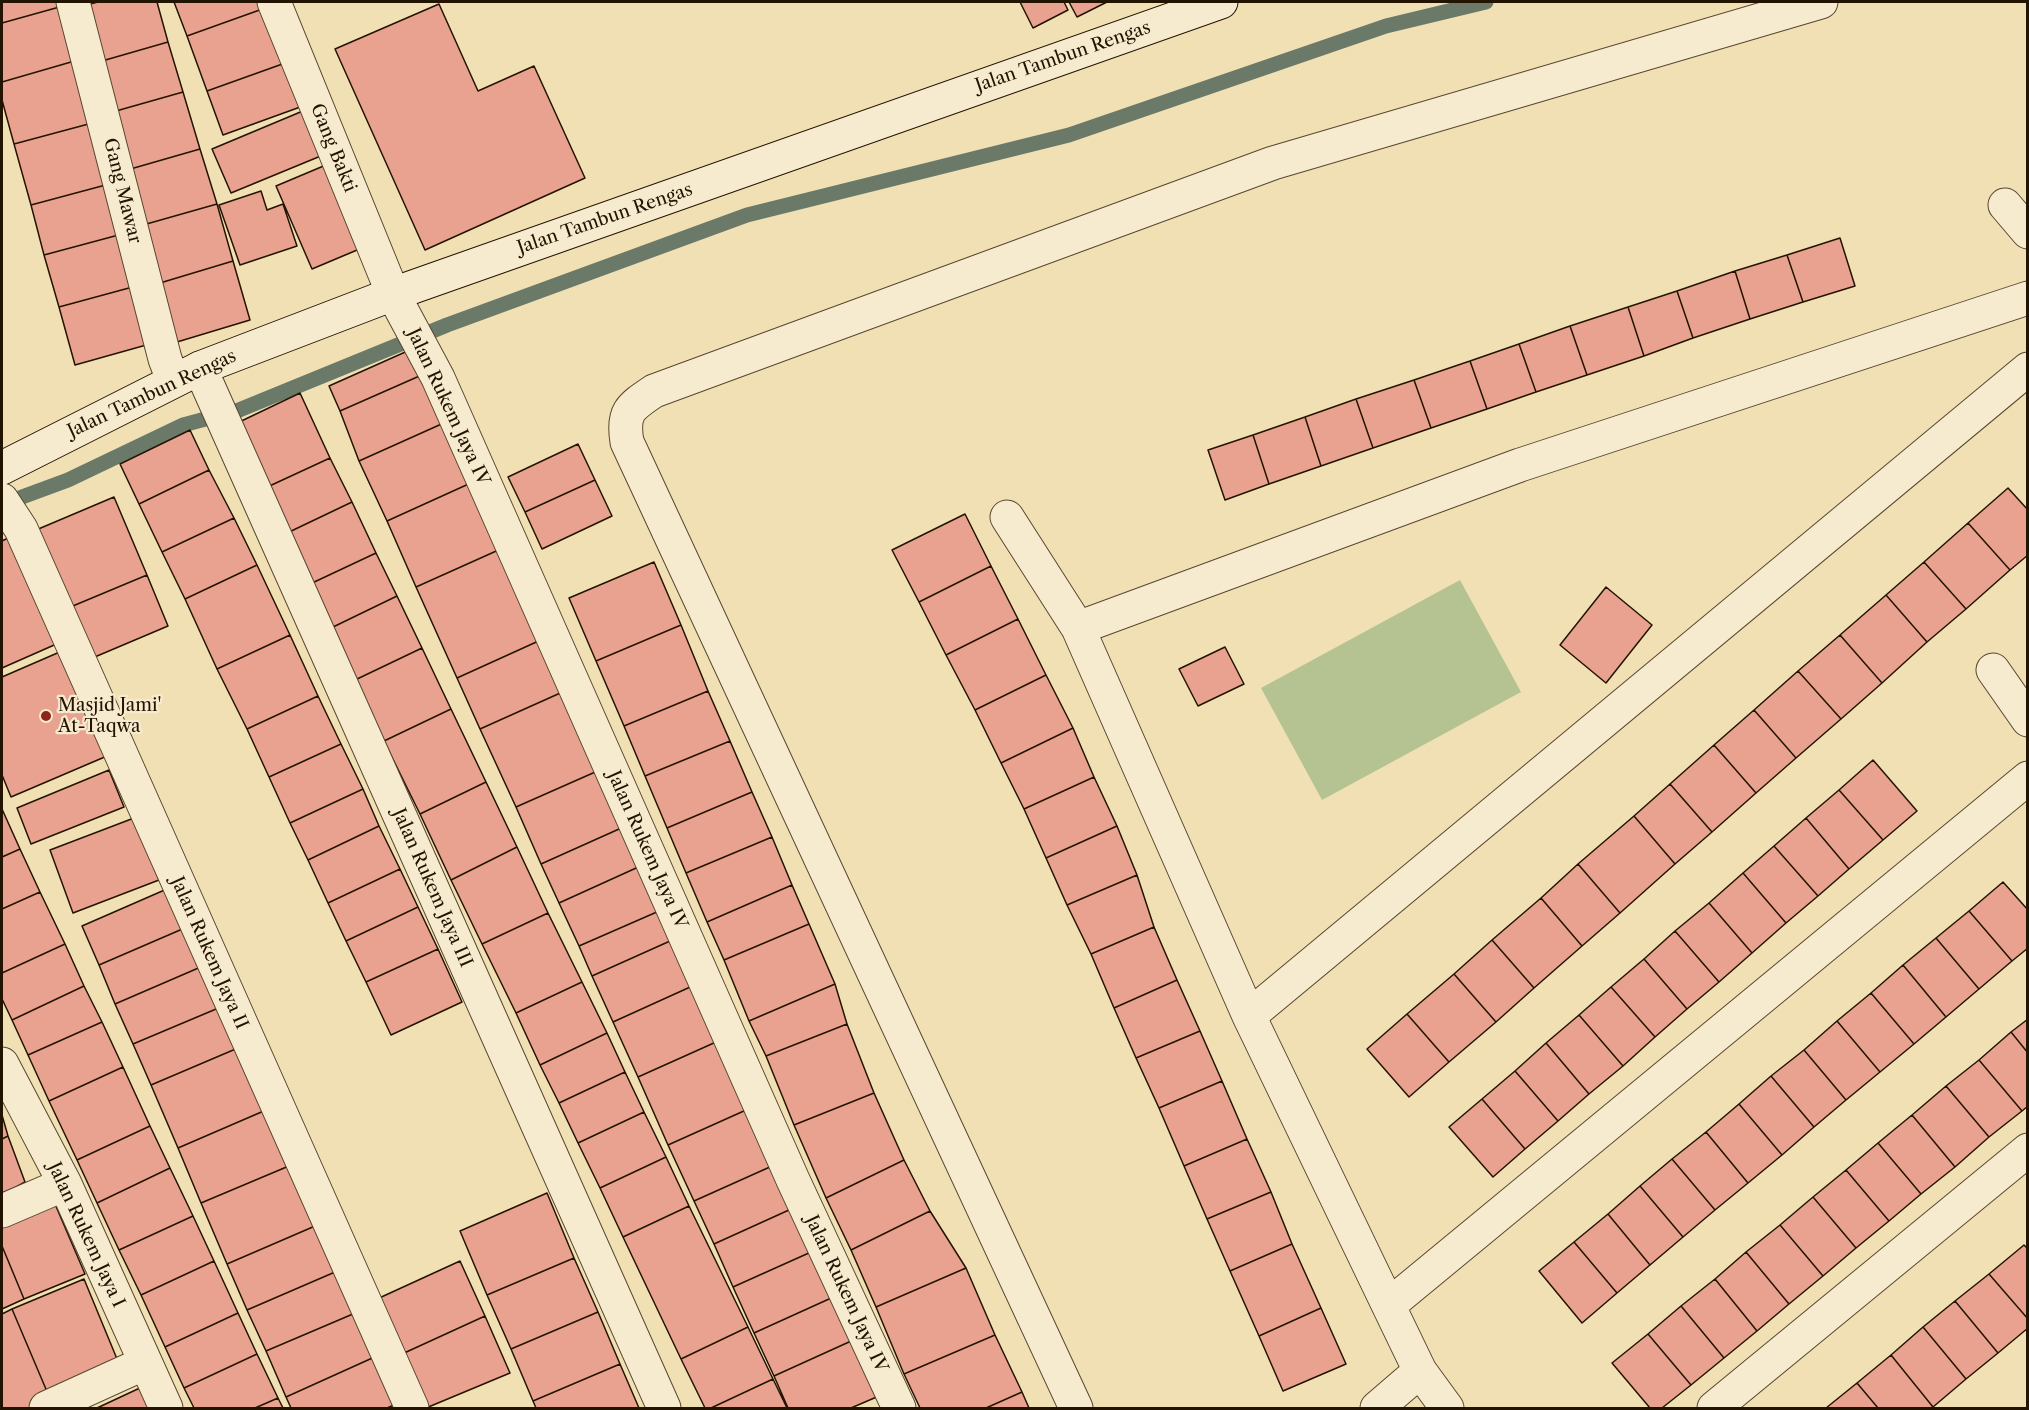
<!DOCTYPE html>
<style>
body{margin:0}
#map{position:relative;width:2029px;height:1410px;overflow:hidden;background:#f2e0b5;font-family:"Libre Caslon Text",serif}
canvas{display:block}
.frame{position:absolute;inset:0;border:3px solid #231402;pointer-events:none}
</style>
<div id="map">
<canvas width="2029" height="1410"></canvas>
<div class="frame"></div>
</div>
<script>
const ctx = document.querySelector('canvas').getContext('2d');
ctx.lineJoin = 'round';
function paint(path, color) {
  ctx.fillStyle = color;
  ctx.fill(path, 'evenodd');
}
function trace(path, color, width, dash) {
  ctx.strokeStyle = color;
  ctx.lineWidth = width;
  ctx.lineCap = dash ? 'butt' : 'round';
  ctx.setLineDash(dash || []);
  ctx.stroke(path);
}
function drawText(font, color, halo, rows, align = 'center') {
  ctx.font = font + ' "Libre Caslon Text",serif';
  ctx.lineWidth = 4.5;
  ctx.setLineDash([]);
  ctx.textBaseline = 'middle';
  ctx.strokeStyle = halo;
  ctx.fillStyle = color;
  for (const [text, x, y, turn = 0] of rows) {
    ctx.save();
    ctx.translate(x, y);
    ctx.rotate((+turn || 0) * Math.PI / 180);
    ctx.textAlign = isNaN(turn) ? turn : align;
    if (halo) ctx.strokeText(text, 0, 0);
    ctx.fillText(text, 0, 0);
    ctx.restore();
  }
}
paint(new Path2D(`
 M 1460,580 L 1521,692 L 1322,800 L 1261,688 Z`), '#b5c392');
trace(new Path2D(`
 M 3,504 L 68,480 L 183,425 L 239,410 L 447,325 L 747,215 L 1069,135 L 1386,26 L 1486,2`), '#6b7969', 15);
const building = new Path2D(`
 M 2,2 L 62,2 L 63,6 L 2,23 Z
 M 98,2 L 157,2 L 168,42 L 95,63 L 78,7 Z
 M 174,2 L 266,2 L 268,7 L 187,36 Z
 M 1020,2 L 1064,2 L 1068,10 L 1033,28 Z
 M 1069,2 L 1107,2 L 1077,17 Z
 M 439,4 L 478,91 L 534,66 L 585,178 L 425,250 L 335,49 Z
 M 63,6 L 78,60 L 2,82 L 2,23 Z
 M 268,7 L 288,62 L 207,91 L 187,36 Z
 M 168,42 L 183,92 L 109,113 L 95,63 Z
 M 78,60 L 96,122 L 14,144 L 2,100 L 2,82 Z
 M 288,62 L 303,106 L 223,135 L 207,91 Z
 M 183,92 L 200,149 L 127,170 L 109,113 Z
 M 310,108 L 328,153 L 231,193 L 212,149 Z
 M 96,122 L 113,183 L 31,205 L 14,144 Z
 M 200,149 L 217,204 L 143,225 L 127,170 Z
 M 333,162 L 369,245 L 312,269 L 276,186 Z
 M 113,183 L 126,233 L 44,255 L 31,205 Z
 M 261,191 L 267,210 L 283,204 L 297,246 L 240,265 L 219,205 Z
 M 217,204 L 233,261 L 160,283 L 143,225 Z
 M 126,233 L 140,285 L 59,307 L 44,255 Z
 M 1840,238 L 1855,286 L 1803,302 L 1787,255 Z
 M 1787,255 L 1803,302 L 1750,319 L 1735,271 Z
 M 233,261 L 250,320 L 177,342 L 160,283 Z
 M 1735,271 L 1750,319 L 1693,338 L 1677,291 Z
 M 140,285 L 157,342 L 75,365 L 59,307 Z
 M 1677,291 L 1693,338 L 1644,356 L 1628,307 Z
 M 1628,307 L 1644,356 L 1587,375 L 1570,326 Z
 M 1570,326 L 1587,375 L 1536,392 L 1519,344 Z
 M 1519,344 L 1536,392 L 1487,409 L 1470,361 Z
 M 412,349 L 424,374 L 340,411 L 329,386 Z
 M 1470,361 L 1487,409 L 1431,428 L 1414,380 Z
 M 424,374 L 446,422 L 359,461 L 340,411 Z
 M 1414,380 L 1431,428 L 1373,448 L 1356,399 Z
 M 300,393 L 330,458 L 263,489 L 233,425 Z
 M 1356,399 L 1373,448 L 1321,466 L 1305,417 Z
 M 1305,417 L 1321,466 L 1269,484 L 1253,435 Z
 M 446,422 L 473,482 L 387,521 L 359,461 Z
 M 190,430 L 209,470 L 139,504 L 120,464 Z
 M 1253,435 L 1269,484 L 1225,500 L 1208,450 Z
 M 578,444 L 595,480 L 525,512 L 508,477 Z
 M 330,458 L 352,502 L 285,534 L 263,489 Z
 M 209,470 L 234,518 L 162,552 L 139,504 Z
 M 595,480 L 612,516 L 542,549 L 525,512 Z
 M 473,482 L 503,548 L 416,587 L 387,521 Z
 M 2008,488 L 2028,510 L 2028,555 L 2010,570 L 1968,523 Z
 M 114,497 L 147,575 L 68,608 L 36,530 Z
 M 352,502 L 376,553 L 310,584 L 285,534 Z
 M 965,514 L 991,566 L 919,602 L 892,550 Z
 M 234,518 L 257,565 L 185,599 L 162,552 Z
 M 1968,523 L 2010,570 L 1966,609 L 1924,562 Z
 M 14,535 L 61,642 L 2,668 L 2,541 Z
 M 503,548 L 543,639 L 457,678 L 416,587 Z
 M 376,553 L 397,596 L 331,628 L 310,584 Z
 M 654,562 L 681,625 L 596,661 L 569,598 Z
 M 1924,562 L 1966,609 L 1927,642 L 1886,595 Z
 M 257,565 L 290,635 L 217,669 L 185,599 Z
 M 991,566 L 1018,619 L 946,655 L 919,602 Z
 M 147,575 L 168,626 L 90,659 L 68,608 Z
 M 1606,587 L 1652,625 L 1606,683 L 1560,645 Z
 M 1886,595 L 1927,642 L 1882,683 L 1840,635 Z
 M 397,596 L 422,648 L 355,680 L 331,628 Z
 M 1018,619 L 1046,675 L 975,710 L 946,655 Z
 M 681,625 L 708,691 L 624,726 L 596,661 Z
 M 290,635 L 318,696 L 247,729 L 217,669 Z
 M 1840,635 L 1882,683 L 1841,719 L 1798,671 Z
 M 543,639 L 567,690 L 480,729 L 457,678 Z
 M 1225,647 L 1244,684 L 1198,706 L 1179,669 Z
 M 422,648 L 451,709 L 384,741 L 355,680 Z
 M 62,651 L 107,756 L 11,797 L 2,775 L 2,677 Z
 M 1798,671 L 1841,719 L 1796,758 L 1754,710 Z
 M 1046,675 L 1073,728 L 1001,763 L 975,710 Z
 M 567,690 L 602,769 L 516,807 L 480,729 Z
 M 708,691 L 730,741 L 645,776 L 624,726 Z
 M 318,696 L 341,744 L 269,777 L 247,729 Z
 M 451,709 L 486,782 L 420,814 L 384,741 Z
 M 1754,710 L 1796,758 L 1756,793 L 1714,745 Z
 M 1073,728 L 1094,777 L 1024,809 L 1001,763 Z
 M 730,741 L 752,792 L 667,828 L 645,776 Z
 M 341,744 L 363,789 L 290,823 L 269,777 Z
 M 1714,745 L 1756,793 L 1712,832 L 1670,784 Z
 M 1873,760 L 1917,811 L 1883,840 L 1839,790 Z
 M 602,769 L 628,825 L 541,864 L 516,807 Z
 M 109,770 L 124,807 L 31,844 L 17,808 Z
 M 1094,777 L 1117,826 L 1046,858 L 1024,809 Z
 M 486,782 L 517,847 L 451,880 L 420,814 Z
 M 1670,784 L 1712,832 L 1675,864 L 1634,816 Z
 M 363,789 L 379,826 L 308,860 L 290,823 Z
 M 1839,790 L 1883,840 L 1849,869 L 1806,818 Z
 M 752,792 L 772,837 L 686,873 L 667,828 Z
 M 2,809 L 20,849 L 2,857 Z
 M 1634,816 L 1675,864 L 1620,913 L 1578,864 Z
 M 134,818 L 159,880 L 73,913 L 50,850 Z
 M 1806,818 L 1849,869 L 1818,896 L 1774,846 Z
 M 628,825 L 645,864 L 559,903 L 541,864 Z
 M 379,826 L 400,869 L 328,903 L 308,860 Z
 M 1117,826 L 1137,875 L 1067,905 L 1046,858 Z
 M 772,837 L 792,885 L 707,922 L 686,873 Z
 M 1774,846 L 1818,896 L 1786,923 L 1743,873 Z
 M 517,847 L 548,913 L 482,944 L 451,880 Z
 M 20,849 L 40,892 L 2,909 L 2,857 Z
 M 645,864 L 666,908 L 579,946 L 559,903 Z
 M 1578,864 L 1620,913 L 1582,946 L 1541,898 Z
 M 400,869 L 418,907 L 346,941 L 328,903 Z
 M 1743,873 L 1786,923 L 1752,953 L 1709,903 Z
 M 1137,875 L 1154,927 L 1091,954 L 1067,905 Z
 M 2003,882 L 2028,910 L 2028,948 L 2012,961 L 1969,911 Z
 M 176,885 L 194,924 L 99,965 L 82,926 Z
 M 792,885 L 809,924 L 724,960 L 707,922 Z
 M 40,892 L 65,944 L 2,973 L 2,909 Z
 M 1541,898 L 1582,946 L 1534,988 L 1492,940 Z
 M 1709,903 L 1752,953 L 1719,982 L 1675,931 Z
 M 418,907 L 438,949 L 366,982 L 346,941 Z
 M 666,908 L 679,937 L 592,976 L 579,946 Z
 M 1969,911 L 2012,961 L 1979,989 L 1936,938 Z
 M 548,913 L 582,982 L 516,1013 L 482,944 Z
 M 194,924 L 210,963 L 115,1004 L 99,965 Z
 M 809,924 L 835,984 L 749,1021 L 724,960 Z
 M 1154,927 L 1177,980 L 1114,1008 L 1091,954 Z
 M 1675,931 L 1719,982 L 1687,1009 L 1644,959 Z
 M 679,937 L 699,983 L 613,1022 L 592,976 Z
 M 1936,938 L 1979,989 L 1946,1017 L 1903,965 Z
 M 1492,940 L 1534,988 L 1496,1022 L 1454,974 Z
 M 65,944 L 84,986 L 12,1020 L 2,999 L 2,973 Z
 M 438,949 L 462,1002 L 391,1035 L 366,982 Z
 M 1644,959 L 1687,1009 L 1655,1037 L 1611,987 Z
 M 210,963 L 228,1004 L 133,1044 L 115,1004 Z
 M 1903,965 L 1946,1017 L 1914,1044 L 1871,993 Z
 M 1454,974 L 1496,1022 L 1449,1062 L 1407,1014 Z
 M 1177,980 L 1200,1031 L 1136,1058 L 1114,1008 Z
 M 582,982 L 607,1033 L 540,1065 L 516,1013 Z
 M 699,983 L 725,1038 L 638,1077 L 613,1022 Z
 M 835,984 L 847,1024 L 766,1056 L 749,1021 Z
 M 84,986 L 102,1022 L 28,1055 L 12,1020 Z
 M 1611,987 L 1655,1037 L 1623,1066 L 1579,1015 Z
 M 1871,993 L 1914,1044 L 1880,1072 L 1837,1021 Z
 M 228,1004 L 245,1045 L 151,1085 L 133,1044 Z
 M 1407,1014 L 1449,1062 L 1409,1097 L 1367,1049 Z
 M 1579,1015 L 1623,1066 L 1589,1094 L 1546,1043 Z
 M 2028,1019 L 2028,1053 L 2011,1032 Z
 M 1837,1021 L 1880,1072 L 1846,1100 L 1804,1050 Z
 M 102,1022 L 123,1067 L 49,1101 L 28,1055 Z
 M 847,1024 L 874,1093 L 794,1125 L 766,1056 Z
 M 1200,1031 L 1222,1081 L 1159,1108 L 1136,1058 Z
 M 2011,1032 L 2028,1053 L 2028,1106 L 2022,1111 L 1979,1060 Z
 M 607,1033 L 625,1072 L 559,1103 L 540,1065 Z
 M 725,1038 L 755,1106 L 668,1145 L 638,1077 Z
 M 1546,1043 L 1589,1094 L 1558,1121 L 1515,1071 Z
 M 245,1045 L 273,1107 L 178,1148 L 151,1085 Z
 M 1804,1050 L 1846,1100 L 1814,1127 L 1771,1076 Z
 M 1979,1060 L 2022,1111 L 1989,1137 L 1946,1086 Z
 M 123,1067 L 150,1126 L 77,1160 L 49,1101 Z
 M 1515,1071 L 1558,1121 L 1525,1149 L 1482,1099 Z
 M 625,1072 L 644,1112 L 578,1143 L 559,1103 Z
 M 1771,1076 L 1814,1127 L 1782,1155 L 1739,1104 Z
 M 1222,1081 L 1247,1139 L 1184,1166 L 1159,1108 Z
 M 1946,1086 L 1989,1137 L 1955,1167 L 1912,1115 Z
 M 874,1093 L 904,1160 L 826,1198 L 794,1125 Z
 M 1482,1099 L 1525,1149 L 1493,1177 L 1449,1127 Z
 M 1739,1104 L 1782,1155 L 1748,1183 L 1706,1132 Z
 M 755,1106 L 781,1162 L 694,1201 L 668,1145 Z
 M 273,1107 L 296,1163 L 201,1203 L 178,1148 Z
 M 644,1112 L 666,1157 L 600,1188 L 578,1143 Z
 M 2,1115 L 8,1136 L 2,1139 Z
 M 1912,1115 L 1955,1167 L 1921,1194 L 1878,1143 Z
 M 150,1126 L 170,1168 L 97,1203 L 77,1160 Z
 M 1706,1132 L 1748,1183 L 1715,1210 L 1672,1159 Z
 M 8,1136 L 25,1182 L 2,1195 L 2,1139 Z
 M 1247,1139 L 1271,1192 L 1207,1219 L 1184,1166 Z
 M 1878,1143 L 1921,1194 L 1889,1221 L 1846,1170 Z
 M 666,1157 L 689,1206 L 623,1237 L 600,1188 Z
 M 1672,1159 L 1715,1210 L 1683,1237 L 1640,1186 Z
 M 904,1160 L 930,1211 L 851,1250 L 826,1198 Z
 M 781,1162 L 800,1205 L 714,1244 L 694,1201 Z
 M 296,1163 L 322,1223 L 227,1264 L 201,1203 Z
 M 170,1168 L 193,1216 L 119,1250 L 97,1203 Z
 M 1846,1170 L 1889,1221 L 1856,1248 L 1813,1197 Z
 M 1640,1186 L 1683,1237 L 1650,1265 L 1608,1214 Z
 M 1271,1192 L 1292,1244 L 1230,1271 L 1207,1219 Z
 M 547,1193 L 574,1258 L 487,1295 L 460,1231 Z
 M 52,1197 L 85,1274 L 24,1299 L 2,1246 L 2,1218 Z
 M 1813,1197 L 1856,1248 L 1823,1276 L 1780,1225 Z
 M 800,1205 L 820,1248 L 733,1287 L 714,1244 Z
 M 689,1206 L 748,1327 L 681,1359 L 623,1237 Z
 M 930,1211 L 966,1268 L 876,1307 L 851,1250 Z
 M 1608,1214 L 1650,1265 L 1617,1293 L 1574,1242 Z
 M 193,1216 L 214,1261 L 141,1295 L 119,1250 Z
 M 322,1223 L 342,1269 L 247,1310 L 227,1264 Z
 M 1780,1225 L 1823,1276 L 1789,1304 L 1746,1252 Z
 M 1574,1242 L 1617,1293 L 1582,1323 L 1539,1271 Z
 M 1292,1244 L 1321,1308 L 1259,1336 L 1230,1271 Z
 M 2024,1245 L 2028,1249 L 2028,1319 L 1989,1274 Z
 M 2,1246 L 24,1299 L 2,1309 Z
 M 820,1248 L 840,1294 L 754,1333 L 733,1287 Z
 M 1746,1252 L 1789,1304 L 1757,1331 L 1715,1279 Z
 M 574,1258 L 598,1312 L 511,1349 L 487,1295 Z
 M 214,1261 L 238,1313 L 165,1347 L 141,1295 Z
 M 460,1261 L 485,1316 L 402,1354 L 377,1299 Z
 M 966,1268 L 995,1335 L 904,1374 L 876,1307 Z
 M 342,1269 L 360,1311 L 266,1351 L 247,1310 Z
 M 1989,1274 L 2028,1319 L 2028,1328 L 1998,1353 L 1955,1301 Z
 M 84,1279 L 122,1371 L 51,1401 L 12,1309 Z
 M 1715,1279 L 1757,1331 L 1724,1358 L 1681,1306 Z
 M 840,1294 L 860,1337 L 774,1376 L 754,1333 Z
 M 1955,1301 L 1998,1353 L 1966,1379 L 1923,1327 Z
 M 1681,1306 L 1724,1358 L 1691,1385 L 1648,1334 Z
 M 1321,1308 L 1346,1364 L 1283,1391 L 1259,1336 Z
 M 12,1309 L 51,1401 L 32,1408 L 2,1408 L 2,1314 Z
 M 360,1311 L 379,1355 L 286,1397 L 266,1351 Z
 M 598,1312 L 620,1364 L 533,1401 L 511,1349 Z
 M 238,1313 L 257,1354 L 184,1388 L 165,1347 Z
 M 485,1316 L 510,1373 L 426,1408 L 402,1354 Z
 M 748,1327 L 773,1379 L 711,1408 L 705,1408 L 681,1359 Z
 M 1923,1327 L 1966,1379 L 1933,1407 L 1891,1355 Z
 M 1648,1334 L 1691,1385 L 1662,1408 L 1650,1408 L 1612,1363 Z
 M 995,1335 L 1022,1392 L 986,1408 L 920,1408 L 904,1374 Z
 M 860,1337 L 886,1393 L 851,1408 L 788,1408 L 774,1376 Z
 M 257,1354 L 278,1398 L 255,1408 L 194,1408 L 184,1388 Z
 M 379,1355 L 401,1402 L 387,1408 L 291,1408 L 286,1397 Z
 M 1891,1355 L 1933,1407 L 1931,1408 L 1878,1408 L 1857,1383 Z
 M 620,1364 L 639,1408 L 536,1408 L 533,1401 Z
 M 773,1379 L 787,1408 L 711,1408 Z
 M 1857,1383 L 1878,1408 L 1826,1408 Z
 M 142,1387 L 152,1408 L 97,1408 Z
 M 1022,1392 L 1029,1408 L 986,1408 Z
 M 278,1398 L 283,1408 L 255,1408 Z`);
paint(building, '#e8a28f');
trace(building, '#231402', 1.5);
const street = new Path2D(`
 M 73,2 L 165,359 L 173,380
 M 274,2 L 393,294 L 438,378 L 793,1180 L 899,1408
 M 2005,205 L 2028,232
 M 200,368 L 664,1408
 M 2,500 L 21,529 L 412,1408
 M 1007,517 L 1078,628 L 1249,1016 L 1420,1371 L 1447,1408
 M 1078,628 L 1520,465 L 2028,298
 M 1993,670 L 2028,720
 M 1249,1016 L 2028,369
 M 2,1064 L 65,1184 L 166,1408
 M 2,1211 L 65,1184
 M 1389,1305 L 2028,778
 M 46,1408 L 145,1363
 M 1076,1408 L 627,442 C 622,412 630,407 654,391 L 1273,163 L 1821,2
 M 1377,1408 L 1420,1371
 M 1714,1408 L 2028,1150`);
const secondary = new Path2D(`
 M 2,468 L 200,368 L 393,294 L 1221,2`);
trace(street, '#57472f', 35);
trace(secondary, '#231402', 35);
trace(street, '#f7ebcf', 33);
trace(secondary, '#f7ebcf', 33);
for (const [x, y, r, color] of [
 [46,716,6,"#8f2418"]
]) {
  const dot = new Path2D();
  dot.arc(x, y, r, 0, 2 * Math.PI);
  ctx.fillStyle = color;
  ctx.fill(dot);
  trace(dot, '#f7ebcf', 2);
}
drawText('18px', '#231402', '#f7ebcf', [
 ["Jalan Tambun Rengas",1063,57,-19],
 ["Gang Bakti",333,148,68],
 ["Gang Mawar",122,191,76],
 ["Jalan Tambun Rengas",605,219,-19],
 ["Jalan Tambun Rengas",152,394,-25],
 ["Jalan Rukem Jaya IV",448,407,65],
 ["Jalan Rukem Jaya IV",647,850,66],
 ["Jalan Rukem Jaya III",432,888,66],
 ["Jalan Rukem Jaya II",209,953,66],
 ["Jalan Rukem Jaya I",86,1235,65],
 ["Jalan Rukem Jaya IV",846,1294,65]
]);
drawText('18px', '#231402', '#f7ebcf', [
 ["Masjid Jami'",58,706],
 ["At-Taqwa",58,727]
], 'left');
</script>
